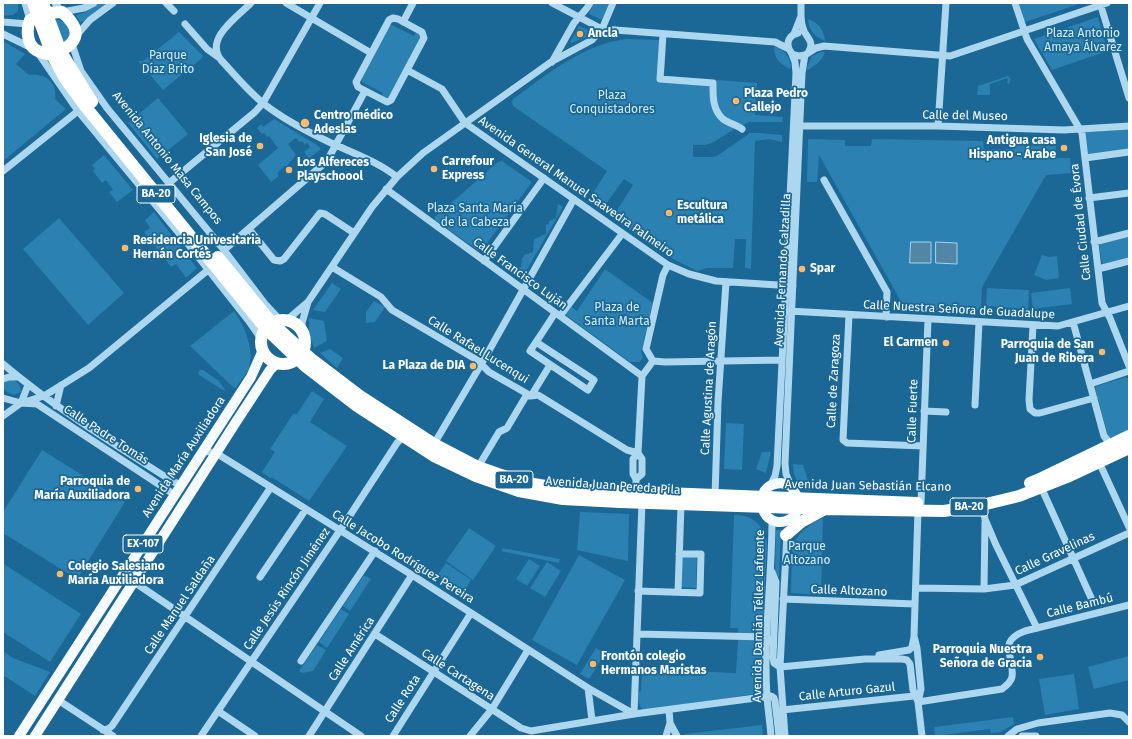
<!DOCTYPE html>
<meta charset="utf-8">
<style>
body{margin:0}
#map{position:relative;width:1132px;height:739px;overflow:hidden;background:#1b6795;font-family:"Fira Sans",sans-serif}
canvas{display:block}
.frame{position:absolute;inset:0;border:4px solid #fff;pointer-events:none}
</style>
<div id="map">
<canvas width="1132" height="739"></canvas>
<div class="frame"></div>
</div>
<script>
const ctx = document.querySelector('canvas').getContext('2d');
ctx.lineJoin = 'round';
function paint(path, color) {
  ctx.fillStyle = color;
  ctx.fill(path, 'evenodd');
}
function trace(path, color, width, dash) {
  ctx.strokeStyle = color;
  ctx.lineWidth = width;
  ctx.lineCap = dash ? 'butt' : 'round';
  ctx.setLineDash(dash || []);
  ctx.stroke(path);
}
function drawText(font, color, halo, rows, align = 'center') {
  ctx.font = font + ' "Fira Sans",sans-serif';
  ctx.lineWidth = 3.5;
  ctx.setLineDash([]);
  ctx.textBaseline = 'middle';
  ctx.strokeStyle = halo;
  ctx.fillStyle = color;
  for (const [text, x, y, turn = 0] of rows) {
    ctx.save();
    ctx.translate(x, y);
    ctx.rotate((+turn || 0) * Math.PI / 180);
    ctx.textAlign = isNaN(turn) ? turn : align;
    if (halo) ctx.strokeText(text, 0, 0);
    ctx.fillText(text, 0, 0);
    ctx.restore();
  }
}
paint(new Path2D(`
 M 3,3 L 18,3 L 18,11 L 13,15 L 3,16 Z
 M 99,3 L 108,3 L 86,21 L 80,22 L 76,15 L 84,13 Z
 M 594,3 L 609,3 L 602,20 L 589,14 Z
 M 1019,3 L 1082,3 L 1025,22 Z
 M 1098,17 L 1108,51 L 1052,70 L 1034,39 Z
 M 808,19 C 819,23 824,30 825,41 C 815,37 809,31 808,19 Z
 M 53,20 L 59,20 L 67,24 L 70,33 L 68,40 L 62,44 Z
 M 392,25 L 414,36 L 416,32 L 419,34 L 421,39 L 388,98 L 381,97 L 383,93 L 362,82 L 361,78 L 390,26 Z
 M 579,26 L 590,31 L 591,33 L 587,37 L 571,43 L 570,42 Z
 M 179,32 L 203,56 L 201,59 L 163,90 L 138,61 L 143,61 Z
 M 627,39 L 660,40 L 664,43 L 666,47 L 664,76 L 757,83 L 755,115 L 783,117 L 782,122 L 749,122 L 733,130 L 714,142 L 706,145 L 693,145 L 693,157 L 711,157 L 717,156 L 750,133 L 758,133 L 782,135 L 782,142 L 769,139 L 755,141 L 751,269 L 745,268 L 746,239 L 735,239 L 733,268 L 707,268 L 697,271 L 673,259 L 616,221 L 614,215 L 633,185 L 624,179 L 606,204 L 593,193 L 607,171 L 513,106 L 512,101 L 513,99 C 548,74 583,44 627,39 Z
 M 3,41 L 25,54 L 16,64 L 29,75 C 45,73 58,82 55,99 L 66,109 L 3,161 Z
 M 774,47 C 786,50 791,58 791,69 C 781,65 774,59 774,47 Z
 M 821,52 L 825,52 C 822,61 816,65 808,70 L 806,69 L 812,56 Z
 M 1008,76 L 1011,79 L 1009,84 L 1007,83 L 1008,80 L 1007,78 L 990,84 L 990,95 L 977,95 L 978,86 Z
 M 158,98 L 188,134 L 157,159 L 128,123 Z
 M 274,119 L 317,145 L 321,149 L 309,158 L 304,152 L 310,147 L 307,143 L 305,145 L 302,141 L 299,142 L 296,138 L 288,144 L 296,155 L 286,167 L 285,166 L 277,173 L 279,176 L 271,182 L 258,165 L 278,148 L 269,136 L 267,137 L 264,133 L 262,134 L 257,128 L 261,124 L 263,127 Z
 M 1129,129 L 1129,150 L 1088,154 L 1085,134 L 1087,132 Z
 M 808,139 L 845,140 L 845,146 L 871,146 L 872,139 L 983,141 L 984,149 L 1015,149 L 1015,145 L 1056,146 L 1055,158 L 1070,158 L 1072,173 L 1046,175 L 982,287 L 981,310 L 955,308 L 946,310 L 922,310 L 903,305 L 819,155 L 817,182 L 807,182 Z
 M 104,155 L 133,190 L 117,202 L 109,192 L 113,190 L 106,180 L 102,183 L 93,171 L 95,169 L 92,165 Z
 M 502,161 L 532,182 L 482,250 L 479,251 L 435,220 L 435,217 L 498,162 Z
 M 558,204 L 563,207 L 521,280 L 509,272 L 521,267 L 522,258 L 524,257 L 524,255 L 533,252 L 534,239 L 546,234 L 546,225 L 549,224 L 549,221 L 556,218 Z
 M 154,212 L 197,268 L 186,278 L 176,264 L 171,267 L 144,232 L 150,228 L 145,220 Z
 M 59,218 L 124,293 L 88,325 L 23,249 Z
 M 1129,235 L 1129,257 L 1102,264 L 1099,243 Z
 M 1042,255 L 1049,257 L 1057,256 L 1059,278 L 1046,280 L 1034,275 Z
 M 605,269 L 653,303 L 641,352 L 643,357 L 640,362 L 630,362 L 566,315 L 566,312 L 570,306 L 577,311 Z
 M 332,283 L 341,289 L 325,312 L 313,310 Z
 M 987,288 L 1029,290 L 1028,309 L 986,306 Z
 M 1070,288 L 1072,304 L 1033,309 L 1031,293 Z
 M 374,301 L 385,307 L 375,322 L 366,323 L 366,312 Z
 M 234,311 C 244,324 255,351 249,368 C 246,375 239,382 235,389 L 190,346 Z
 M 309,318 L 324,321 L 327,341 L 314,348 L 309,333 Z
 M 330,349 L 343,358 L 337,368 L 320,353 Z
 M 200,370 L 203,370 L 219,381 L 226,391 L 221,389 L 199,375 L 198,372 Z
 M 1126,377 L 1129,379 L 1129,431 L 1110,438 L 1108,436 L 1095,388 L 1097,386 Z
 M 6,380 C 15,379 21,383 21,392 L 14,395 L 7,392 L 3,388 L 3,382 Z
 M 312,391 L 324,399 L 310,422 L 347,446 L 309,501 L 273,478 L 270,478 L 262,472 L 275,452 L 270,449 L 293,414 L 297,414 Z
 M 726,423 L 744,424 L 742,470 L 724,469 Z
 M 42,450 L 125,502 L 77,579 L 3,533 L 3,512 Z
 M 762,452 L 771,452 L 766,473 L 756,469 Z
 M 793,464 L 803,465 L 810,486 L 809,491 C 798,486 793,477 793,464 Z
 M 580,512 L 629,514 L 628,561 L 577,550 Z
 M 734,515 C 752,514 763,525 767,542 L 763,631 L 760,634 L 738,633 L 738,628 L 730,628 Z
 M 823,518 L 821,595 L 791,593 L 792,548 C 797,533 809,524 823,518 Z
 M 469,528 L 496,546 L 473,580 L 446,561 Z
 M 776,530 L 782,530 L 781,533 L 779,578 L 775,572 Z
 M 503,548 L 560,559 L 559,563 L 501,551 Z
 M 682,553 L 697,553 L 696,588 L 681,587 Z
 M 579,555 L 625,580 L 577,665 L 532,640 Z
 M 529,559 L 540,566 L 527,586 L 516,579 Z
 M 547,562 L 561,571 L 545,597 L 530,588 Z
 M 446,563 L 471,580 L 463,593 L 437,576 Z
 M 4,564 L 81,614 L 50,662 L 3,632 L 3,566 Z
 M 364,575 L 371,579 L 350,611 L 343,606 Z
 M 341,609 L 349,614 L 327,648 L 319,642 Z
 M 738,640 L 760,640 L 763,643 L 763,689 L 761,693 L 646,710 C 637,708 638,699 639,692 L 641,691 L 642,669 L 736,673 Z
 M 317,645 L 326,650 L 313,671 L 302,673 L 299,671 Z
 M 596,648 L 605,654 L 589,679 L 580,674 Z
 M 3,651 L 13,658 L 50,672 L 35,696 L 3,675 Z
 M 1129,656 L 1129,680 L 1094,689 L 1088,667 Z
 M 1074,674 L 1079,709 L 1045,715 L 1039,679 Z
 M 1013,717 L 1014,724 L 1001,732 L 991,733 L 990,729 L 935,736 L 934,727 Z
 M 762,725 L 763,736 L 685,736 L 685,734 Z`), '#2b81b1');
const water = new Path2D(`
 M 911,242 L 931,242 L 931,263 L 910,263 Z
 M 936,242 L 957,243 L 957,264 L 936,263 Z`);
paint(water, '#5286a5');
trace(water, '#a0d5f1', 1);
trace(new Path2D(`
 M 25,3 L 30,20
 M 55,3 L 62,12 L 84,8 L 94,3
 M 166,3 L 174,11
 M 251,3 C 237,17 204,39 221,60 C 235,75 248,91 264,104 C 282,118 306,131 327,141 C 350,152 377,161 397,177
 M 286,3 L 371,53
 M 552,3 L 602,29 L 775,42 L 789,49 L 792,54 L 799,56 L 805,55 L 816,48 L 824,46 L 950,56 L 1107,3
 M 1015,3 L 1027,39 L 1082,133 L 1102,303 L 1110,318 L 1129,366
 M 1100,3 L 1129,98
 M 801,16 C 801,21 802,26 804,31 C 808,39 814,42 809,51
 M 393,18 L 398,19 L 422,32 L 424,38 L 391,100 L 387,102 L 358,87 L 356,82 L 387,24 L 389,20 Z
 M 3,22 L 28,24
 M 403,22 L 413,3
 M 185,24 L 207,49 L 218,57
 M 3,34 L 36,50 L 78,111 L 192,249 L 248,320 L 262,340
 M 663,34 L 660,79 L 713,83 C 713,95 712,109 723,119 C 728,123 737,125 742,129
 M 794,34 L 801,16 L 801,3
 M 76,36 L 90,20 L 113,3
 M 72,44 L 81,71 L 107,108 L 224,250 L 266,305 L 280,320
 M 789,49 C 786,41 790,35 798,33
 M 552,62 L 574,23 L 587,8 L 590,3
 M 407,70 L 442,89 L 465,123 L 668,265 L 689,274 L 716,281 L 793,286
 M 800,126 L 938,126 L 1064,130 L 1129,126
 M 938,126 L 946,3
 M 1085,158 L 1129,152
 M 3,171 L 78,111
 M 824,180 L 887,292 L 886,317
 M 169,183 L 255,112 L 263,103 L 320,3
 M 386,189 L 642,376
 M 1089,198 L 1129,193
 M 249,229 L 274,260 L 280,261 L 284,259 L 320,213 L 325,214 L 354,233
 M 1094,242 L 1129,233
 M 224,250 L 327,161 L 365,91
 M 484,261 L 544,178
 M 332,267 L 381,297 L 392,310 L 477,360 L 489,372 L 531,396 L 538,395 L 627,450 L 638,453 L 633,459 L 633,474 L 636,479 L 636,493
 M 1098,269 L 1129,261
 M 789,311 L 1058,326 L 1129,306
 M 849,315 L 843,440 L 847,443 L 923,446
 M 560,316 L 622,234
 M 287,320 L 308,302 L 372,207 L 397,177 L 423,153 L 551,62 L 592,40 L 602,29 L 613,3
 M 1073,322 L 1104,436 L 1108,441 L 1112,444
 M 1033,325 L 1029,400 L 1030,409 L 1035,413 L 1040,413 L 1094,398
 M 303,335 L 302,323 L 308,302
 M 536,342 L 594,380 L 588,390 L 530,351 C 538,339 547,326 555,313
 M 653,361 L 665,362 L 782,360
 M 653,361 L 646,349 L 663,275 L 668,265
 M 3,364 C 55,408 114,444 172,481 L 181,485
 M 642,376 L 653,361
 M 3,379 L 9,377 L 18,377
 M 1090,384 L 1129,371
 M 3,398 L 21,403 L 37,404 L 175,495
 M 21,403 L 44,396 L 89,368 L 208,270
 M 975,405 L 979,322
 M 56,406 L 61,385
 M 924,411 L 946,412
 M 3,416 L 21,403 L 28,385
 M 434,444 L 486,356 L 574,199
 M 203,451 L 216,453 L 412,575 L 588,688 L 634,714
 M 1099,462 L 1129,527
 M 478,467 L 499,432 L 507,428 L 526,396 L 531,396 L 550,365
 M 636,479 L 642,474 L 642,459 L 638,453 L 642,376
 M 771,484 L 775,476 L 777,466 L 796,73 L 795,62 L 792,54
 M 791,486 L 786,474 L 785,463 L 802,73 L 805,55
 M 1041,487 L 1093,602
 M 715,496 L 718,402 L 726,282
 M 921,503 L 928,319
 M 982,505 L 985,519 L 996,545 L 1037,628
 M 137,562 C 131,571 130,577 137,584 L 361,736
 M 772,572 L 776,582 L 773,658 L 774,663 L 780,667
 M 260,577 L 306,509
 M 916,588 L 984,589 L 1015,585 L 1129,533
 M 984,589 L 985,522
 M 638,591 L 700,593 L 701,554 L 679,554
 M 678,592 L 681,505
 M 783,599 L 915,604
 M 375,634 L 521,728 L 531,731 L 634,714 L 771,696 L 774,698 L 775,701 L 779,736
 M 637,634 L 767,637 L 773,644
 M 879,655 L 909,650 L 912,647 L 914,637
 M 301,661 L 375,551
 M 780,667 L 865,659 L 902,659 L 907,660 L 910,664 L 913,690 L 918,702 L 922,736
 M 588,688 L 592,720
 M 58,700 L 113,736
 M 918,702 L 1002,689 C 1006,686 1011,682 1012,677 C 1015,656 996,642 1025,631 L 1129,605
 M 918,702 L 921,689 L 917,648 L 914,636 L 918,511
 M 669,710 L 670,723 L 677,736
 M 782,710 L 914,696
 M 218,711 L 255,736
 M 634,714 L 642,503
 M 103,730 L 108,729 L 112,726 L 271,487
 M 201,736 L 345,523 L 397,443 L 401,439 L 407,438
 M 309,736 L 412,575
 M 393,736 L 471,613
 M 470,736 L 492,709 L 528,650
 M 666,736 L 670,723
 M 771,736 C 770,723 768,710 767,697 C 763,638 772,579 772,520
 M 785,736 L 780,667 L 787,533
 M 1008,736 L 1017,729 L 1038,723 L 1110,713 L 1122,715 L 1129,722
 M 1022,736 L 1036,736`), '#add7ef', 7);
trace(new Path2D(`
 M 781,483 L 791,486 C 814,517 775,534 764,512 C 762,507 761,502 762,497 C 765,486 772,484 781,483 Z
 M 19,736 L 251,377 L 263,350
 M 35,736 L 236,422 L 270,370 L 277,363`), '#f5fbff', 10);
trace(new Path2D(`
 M 33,3 L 52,55 L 66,80 L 85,106 L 266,329 L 305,366 L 357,406 L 434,456 L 476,476 L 519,491 L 563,499 L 620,502 L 826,509 L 944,511 L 982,505 L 1019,496 L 1067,477 L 1129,448
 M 43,3 L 61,52 L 92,102
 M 62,12 C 85,32 77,45 52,55 C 47,54 41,53 36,50 C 27,45 26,29 30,20 L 46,13 Z
 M 218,257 L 272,323 L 310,358 L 360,396 L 434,444 L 478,467 L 521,482 L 564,489 L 917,503
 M261 342a22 22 0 1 1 44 0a22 22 0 1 1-44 0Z
 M 1030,483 L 1042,478 L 1129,436
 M 786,535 L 801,522 L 823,510`), '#fff', 12);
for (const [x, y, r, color] of [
 [580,34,4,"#ffb96b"],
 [736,101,4,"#ffb96b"],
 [305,123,5,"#ffb96b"],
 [260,146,4,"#ffb96b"],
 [1064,148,4,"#ffb96b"],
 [434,169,4,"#ffb96b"],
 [289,170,4,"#ffb96b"],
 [669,213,4,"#ffb96b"],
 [125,248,4,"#ffb96b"],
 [802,269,4,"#ffb96b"],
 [946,343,4,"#ffb96b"],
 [1102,352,4,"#ffb96b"],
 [473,366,4,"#ffb96b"],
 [138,489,4,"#ffb96b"],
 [60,574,4,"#ffb96b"],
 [1040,657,4,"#ffb96b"],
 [593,664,4,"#ffb96b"]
]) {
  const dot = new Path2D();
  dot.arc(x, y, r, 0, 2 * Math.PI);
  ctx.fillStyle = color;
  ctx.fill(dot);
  trace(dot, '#1b6795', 1.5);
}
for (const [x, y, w] of [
 [156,194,38],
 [514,480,38],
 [969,507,38],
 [143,544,40]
]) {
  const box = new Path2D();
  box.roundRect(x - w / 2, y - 9, w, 18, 3);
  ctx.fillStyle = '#1b6795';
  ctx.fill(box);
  trace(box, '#fff', 1);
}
drawText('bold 11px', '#fff', null, [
 ["BA-20",156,194],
 ["BA-20",514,480],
 ["BA-20",969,507],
 ["EX-107",143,544]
]);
drawText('bold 12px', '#fff', '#1b6795', [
 ["Ancla",588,34],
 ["Plaza Pedro",744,94],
 ["Callejo",744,108],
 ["Centro médico",314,116],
 ["Adeslas",314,130],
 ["Iglesia de",252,139,"right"],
 ["San José",252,153,"right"],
 ["Antigua casa",1056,141,"right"],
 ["Hispano - Árabe",1056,155,"right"],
 ["Carrefour",442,162],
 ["Express",442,176],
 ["Los Alfereces",297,163],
 ["Playschoool",297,177],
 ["Escultura",677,206],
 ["metálica",677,220],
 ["Residencia Univesitaria",133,241],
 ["Hernán Cortés",133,255],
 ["Spar",810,269],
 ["El Carmen",938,343,"right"],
 ["Parroquia de San",1094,345,"right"],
 ["Juan de Ribera",1094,359,"right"],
 ["La Plaza de DIA",465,366,"right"],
 ["Parroquia de",130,482,"right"],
 ["María Auxiliadora",130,496,"right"],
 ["Colegio Salesiano",68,567],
 ["María Auxiliadora",68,581],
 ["Parroquia Nuestra",1032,650,"right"],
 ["Señora de Gracia",1032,664,"right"],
 ["Frontón colegio",601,657],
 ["Hermanos Maristas",601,671]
], 'left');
drawText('12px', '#d3edfb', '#1b6795', [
 ["Plaza Antonio",1083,34],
 ["Amaya Álvarez",1083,48],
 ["Parque",168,56],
 ["Díaz Brito",168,70],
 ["Plaza",612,96],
 ["Conquistadores",612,110],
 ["Plaza Santa María",475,209],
 ["de la Cabeza",475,223],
 ["Plaza de",617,308],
 ["Santa Marta",617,322],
 ["Parque",807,547],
 ["Altozano",807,561]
]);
drawText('12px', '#fff', '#1b6795', [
 ["Calle del Museo",965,116,1],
 ["Avenida Antonio Masa Campos",167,158,51],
 ["Avenida General Manuel Saavedra Palmeiro",576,187,35],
 ["Calle Ciudad de Évora",1081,222,-96],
 ["Avenida Fernando Calzadilla",783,270,-87],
 ["Calle Francisco Luján",520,274,36],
 ["Calle Nuestra Señora de Guadalupe",959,310,3],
 ["Calle Rafael Lucenqui",478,350,32],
 ["Calle de Zaragoza",834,381,-87],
 ["Calle Agustina de Aragón",709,388,-87],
 ["Calle Fuerte",913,411,-88],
 ["Calle Padre Tomás",106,435,33],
 ["Avenida María Auxiliadora",184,457,-57],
 ["Avenida Juan Pereda Pila",613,486,4],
 ["Avenida Juan Sebastián Elcano",868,486,1],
 ["Calle Gravelinas",1055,554,-25],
 ["Calle Jacobo Rodríguez Pereira",403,557,32],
 ["Calle Jesús Rincón Jiménez",287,589,-56],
 ["Calle Altozano",849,591,2],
 ["Calle Manuel Saldaña",180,605,-56],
 ["Calle Bambú",1080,606,-14],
 ["Avenida Damián Téllez Lafuente",759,616,-89],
 ["Calle América",352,649,-57],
 ["Calle Cartagena",458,675,33],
 ["Calle Arturo Gazul",847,692,-6],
 ["Calle Rota",403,699,-57]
]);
</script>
